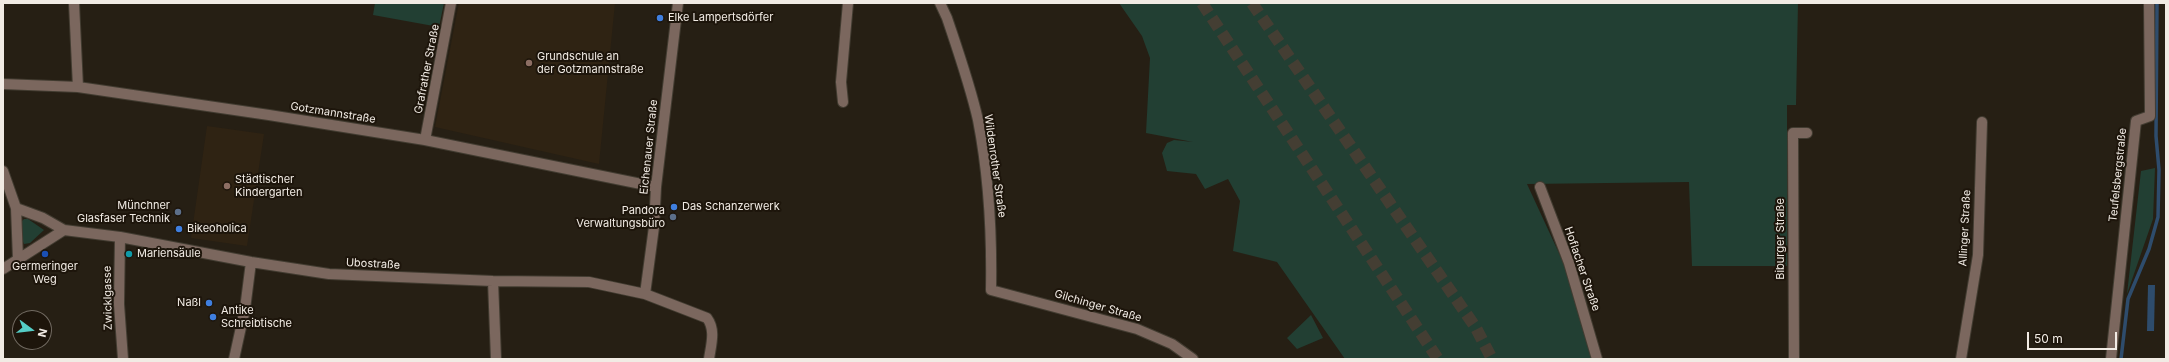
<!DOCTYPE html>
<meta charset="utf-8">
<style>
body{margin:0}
#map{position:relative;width:2169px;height:362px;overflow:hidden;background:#261f14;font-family:Inter,sans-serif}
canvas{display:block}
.frame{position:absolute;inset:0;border:4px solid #f1ebe4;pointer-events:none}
.north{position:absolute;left:12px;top:310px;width:40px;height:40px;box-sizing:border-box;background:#1d150b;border:1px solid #726b62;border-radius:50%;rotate:105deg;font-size:11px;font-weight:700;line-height:16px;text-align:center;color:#f1ebe4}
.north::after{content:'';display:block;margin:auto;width:14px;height:18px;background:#55cdc6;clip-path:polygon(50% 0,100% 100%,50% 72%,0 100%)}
.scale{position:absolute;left:2027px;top:332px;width:90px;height:18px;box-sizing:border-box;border:2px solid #f1ebe4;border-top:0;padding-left:5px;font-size:12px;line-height:14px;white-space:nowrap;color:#f1ebe4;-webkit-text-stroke:3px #1d150b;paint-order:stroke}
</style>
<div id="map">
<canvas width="2169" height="362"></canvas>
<div class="frame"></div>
<div class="north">N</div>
<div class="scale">50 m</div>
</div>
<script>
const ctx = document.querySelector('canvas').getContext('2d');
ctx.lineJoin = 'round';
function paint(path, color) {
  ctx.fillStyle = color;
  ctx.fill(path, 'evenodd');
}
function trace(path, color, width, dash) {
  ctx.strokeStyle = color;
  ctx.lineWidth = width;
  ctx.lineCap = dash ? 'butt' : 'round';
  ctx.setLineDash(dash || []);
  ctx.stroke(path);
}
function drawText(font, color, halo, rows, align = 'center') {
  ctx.font = font + ' Inter,sans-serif';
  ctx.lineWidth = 4;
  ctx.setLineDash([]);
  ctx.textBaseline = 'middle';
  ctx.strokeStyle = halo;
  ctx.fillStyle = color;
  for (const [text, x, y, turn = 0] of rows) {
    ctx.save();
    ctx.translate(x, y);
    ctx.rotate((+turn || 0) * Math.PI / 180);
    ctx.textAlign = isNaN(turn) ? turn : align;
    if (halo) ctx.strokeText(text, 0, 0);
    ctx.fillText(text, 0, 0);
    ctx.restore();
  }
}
paint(new Path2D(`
 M 459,3 L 615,3 L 599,164 L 435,127 Z
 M 207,126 L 264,134 L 247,246 L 191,238 Z`), '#2f2313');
paint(new Path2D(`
 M 375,3 L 444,3 L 439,27 L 373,15 Z
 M 1119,3 L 1798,3 L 1796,105 L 1787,105 L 1787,266 L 1692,266 L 1689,182 L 1527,184 L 1564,264 L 1593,359 L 1345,359 L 1277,262 L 1233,251 L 1240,201 L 1228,179 L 1205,189 L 1196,174 L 1167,171 L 1162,153 L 1167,143 L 1174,140 L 1193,142 L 1146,133 L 1150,58 L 1142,36 Z
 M 2155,168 L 2153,219 L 2127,294 L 2141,171 Z
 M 24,219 L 28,219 L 44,230 L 30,243 L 24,244 L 22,239 L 21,222 Z
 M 1311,315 L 1323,338 L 1297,349 L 1287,338 Z`), '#223f33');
paint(new Path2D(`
 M 2148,285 L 2155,285 L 2154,331 L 2147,331 Z`), '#2e4c6c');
trace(new Path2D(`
 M 2121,359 L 2128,299 L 2149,249 L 2158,217 L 2159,170 L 2156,136 L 2157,3`), '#2e4c6c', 3.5);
trace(new Path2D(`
 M 1202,3 L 1438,359
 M 1252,3 L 1476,328 L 1492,359`), '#443e33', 12, [12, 6]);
const minor = new Path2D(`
 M 74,3 L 78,87
 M 940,3 L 947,18 C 958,51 970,85 978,120 C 989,176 992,233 991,290 L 1137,329 L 1172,344 L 1193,359
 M 3,84 L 78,87 L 269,115 L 425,140 L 656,187
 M 843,102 L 841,82 L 848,3
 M 425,140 L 451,3
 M 3,171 L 16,208 L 18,259
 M 1540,187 L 1569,263 L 1597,359
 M 16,208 L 43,218 L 64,230
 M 120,237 L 119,304 L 123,359
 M 3,269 L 64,230 L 120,237 L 251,262 L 329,274 L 493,281 L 589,282 L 645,294 L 707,318 C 716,330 711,345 709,359
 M 493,281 L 496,359
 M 645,294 L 654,227 L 656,187 L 678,3
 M 234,359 L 245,309 L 251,262
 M 1794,359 L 1793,133 L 1807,133
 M 1961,359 L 1978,255 L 1982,122
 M 2111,359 L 2136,121 L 2150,116 L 2149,3`);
trace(minor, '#423c31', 12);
trace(minor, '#7b675e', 10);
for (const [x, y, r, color] of [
 [660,18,4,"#3f7fe0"],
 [529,63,4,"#8d6e63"],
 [227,186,4,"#8d6e63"],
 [674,207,4,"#3f7fe0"],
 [178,212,4,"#5c6f8a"],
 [673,217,4,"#5c6f8a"],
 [179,229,4,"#3f7fe0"],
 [45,254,4,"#1a4fb4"],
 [129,254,4,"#0f9aa8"],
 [209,303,4,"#3f7fe0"],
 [213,317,4,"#3f7fe0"]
]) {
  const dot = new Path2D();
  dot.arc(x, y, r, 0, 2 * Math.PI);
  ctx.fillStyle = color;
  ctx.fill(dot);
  trace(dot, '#1d150b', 1.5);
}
drawText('11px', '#f1ebe4', '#1d150b', [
 ["Elke Lampertsdörfer",668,18],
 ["Grundschule an",537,57],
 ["der Gotzmannstraße",537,70],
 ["Städtischer",235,180],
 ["Kindergarten",235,193],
 ["Münchner",170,206,"right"],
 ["Glasfaser Technik",170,219,"right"],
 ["Das Schanzerwerk",682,207],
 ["Pandora",665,211,"right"],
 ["Verwaltungsbüro",665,224,"right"],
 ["Bikeoholica",187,229],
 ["Mariensäule",137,254],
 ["Germeringer",45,267,"center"],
 ["Weg",45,280,"center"],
 ["Naßl",201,303,"right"],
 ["Antike",221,311],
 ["Schreibtische",221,324]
], 'left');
drawText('11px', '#f1ebe4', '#1d150b', [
 ["Grafrather Straße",427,69,-79],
 ["Gotzmannstraße",333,113,9],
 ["Eichenauer Straße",649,147,-84],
 ["Wildenrother Straße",995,166,82],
 ["Teufelsbergstraße",2118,175,-84],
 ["Allinger Straße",1965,228,-87],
 ["Biburger Straße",1781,239,-90],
 ["Ubostraße",373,264,3],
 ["Hoflacher Straße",1582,269,71],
 ["Zwicklgasse",108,298,-91],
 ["Gilchinger Straße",1098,306,16]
]);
</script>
